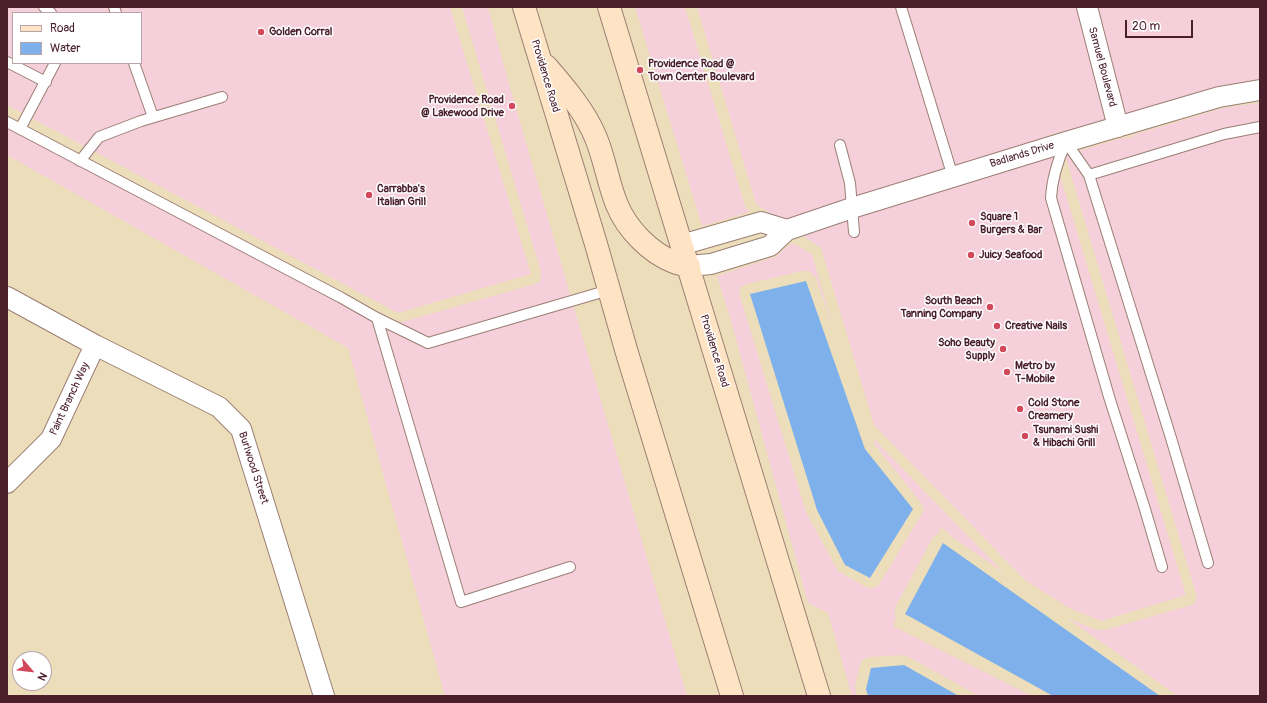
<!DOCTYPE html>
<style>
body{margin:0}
#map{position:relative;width:1267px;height:703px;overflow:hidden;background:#ecdebb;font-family:Pangolin,sans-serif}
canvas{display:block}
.frame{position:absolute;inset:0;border:8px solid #4a1f2b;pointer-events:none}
.legend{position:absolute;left:12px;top:12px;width:130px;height:52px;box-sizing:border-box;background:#fff;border:1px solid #b7a5aa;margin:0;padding:5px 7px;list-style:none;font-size:12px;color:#4a1f2b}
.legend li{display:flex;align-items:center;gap:8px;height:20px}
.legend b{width:20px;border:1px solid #b7a5aa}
.north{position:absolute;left:12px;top:651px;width:40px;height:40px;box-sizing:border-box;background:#fff;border:1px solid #b7a5aa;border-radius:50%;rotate:118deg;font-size:11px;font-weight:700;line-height:16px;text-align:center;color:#4a1f2b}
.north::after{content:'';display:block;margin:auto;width:14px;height:18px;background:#d1495b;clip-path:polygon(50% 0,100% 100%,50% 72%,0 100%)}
.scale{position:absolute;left:1125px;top:20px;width:68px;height:18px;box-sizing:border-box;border:2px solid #4a1f2b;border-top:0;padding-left:5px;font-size:12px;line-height:14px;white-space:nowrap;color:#4a1f2b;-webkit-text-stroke:3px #fff;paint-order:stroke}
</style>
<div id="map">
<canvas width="1267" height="703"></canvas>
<div class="frame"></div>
<ul class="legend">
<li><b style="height:5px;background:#fee4c5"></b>Road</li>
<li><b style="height:11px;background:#7eb1eb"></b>Water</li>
</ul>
<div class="north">N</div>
<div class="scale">20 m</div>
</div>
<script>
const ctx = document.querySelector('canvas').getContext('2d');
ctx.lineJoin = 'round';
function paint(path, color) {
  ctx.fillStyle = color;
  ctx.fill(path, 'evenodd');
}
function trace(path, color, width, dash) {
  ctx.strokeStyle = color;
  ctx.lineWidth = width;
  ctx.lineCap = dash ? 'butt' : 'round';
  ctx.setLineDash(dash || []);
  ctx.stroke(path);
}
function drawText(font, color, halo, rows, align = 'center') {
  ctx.font = font + ' Pangolin,sans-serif';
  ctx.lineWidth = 3;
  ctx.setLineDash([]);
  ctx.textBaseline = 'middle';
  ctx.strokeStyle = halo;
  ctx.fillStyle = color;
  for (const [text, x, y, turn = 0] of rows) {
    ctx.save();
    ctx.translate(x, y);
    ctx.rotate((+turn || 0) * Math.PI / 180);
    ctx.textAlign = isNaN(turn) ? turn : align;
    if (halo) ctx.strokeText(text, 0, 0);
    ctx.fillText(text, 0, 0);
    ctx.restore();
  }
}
paint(new Path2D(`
 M 7,7 L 450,7 L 531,274 L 398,313 L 7,105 ZM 13,13 L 141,13 L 141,63 L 13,63 Z
 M 462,7 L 488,7 L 511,91 L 687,696 L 445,696 L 348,348 L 7,155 L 7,117 L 393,322 L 402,322 L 535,284 L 540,281 L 541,272 Z
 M 635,7 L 685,7 L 745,206 L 750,212 L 702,226 Z
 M 697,7 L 1260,7 L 1260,83 L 1048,135 L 1186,595 L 1101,621 L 1067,607 L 1025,580 L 874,425 L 821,248 L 756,204 Z
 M 1260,103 L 1260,696 L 1178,696 L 1067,618 L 1097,630 L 1105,630 L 1191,605 L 1195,602 L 1197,597 L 1065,155 L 1122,138 L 1134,137 L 1133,135 L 1223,108 Z
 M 792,243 L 797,245 L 812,254 L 833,328 L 816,278 L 809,271 L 802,271 L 747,284 L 741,287 L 739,293 L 806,512 L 838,571 L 868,588 L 872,588 L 878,586 L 923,512 L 924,509 L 921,503 L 875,445 L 873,438 L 1004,573 L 951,536 L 941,527 L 938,534 L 933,537 L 895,608 L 895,615 L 896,619 L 893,626 L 1032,696 L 979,696 L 905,655 L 869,657 L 863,659 L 860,665 L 855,686 L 857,696 L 852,696 L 828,613 L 808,603 L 731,321 L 717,276 L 775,257 Z`), '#f5cfd9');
paint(new Path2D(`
 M 806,281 L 865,449 L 913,509 L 870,578 L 845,565 L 817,510 L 750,294 Z
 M 943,543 L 1160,696 L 1053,696 L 905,614 Z
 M 904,665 L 959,696 L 868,696 L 866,689 L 871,668 Z`), '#7eb1eb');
const lane = new Path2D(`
 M 44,7 L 51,13
 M 114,7 L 116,13
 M 901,7 L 953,177
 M 7,62 L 46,82
 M 134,63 L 153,117
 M 7,122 L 340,297 L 377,318 L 428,343 L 609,290
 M 20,129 L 55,63
 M 1066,142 C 1058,160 1052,177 1051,198 L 1110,400 L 1144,506 L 1162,567
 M 1066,142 L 1089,175 L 1224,134 L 1260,127
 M 840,145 L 850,183 L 854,232
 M 80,161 L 99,137 L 141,121 L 222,97
 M 1089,175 L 1171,438 L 1208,563
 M 377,318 L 461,602 L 570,567`);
const street = new Path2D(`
 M 1087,7 L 1118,127
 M 681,245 L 761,222 L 787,230
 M 689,266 L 711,264 L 770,246 L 787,230 L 852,208 L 1066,142 L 1219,97 L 1260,90
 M 7,297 L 95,345 L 219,407 L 241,429 L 324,696
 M 7,483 L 51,439 L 95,345`);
const secondary = new Path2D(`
 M 524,7 L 596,244 L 627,353 L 732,696
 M 609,7 L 819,696
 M 546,66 C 565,88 585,111 596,138 C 605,160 608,183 617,205 C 627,229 650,253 674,262 C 679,264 684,265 689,266`);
trace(lane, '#9b7e73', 12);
trace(street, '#9b7e73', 22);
trace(secondary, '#9b7e73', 24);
trace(lane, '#fff', 10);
trace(street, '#fff', 20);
trace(secondary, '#fee4c5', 22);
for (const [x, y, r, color] of [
 [261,32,4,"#d1495b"],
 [640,70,4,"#d1495b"],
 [512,106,4,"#d1495b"],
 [369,195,4,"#d1495b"],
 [972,223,4,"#d1495b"],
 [971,255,4,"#d1495b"],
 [990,307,4,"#d1495b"],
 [997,326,4,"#d1495b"],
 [1003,349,4,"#d1495b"],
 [1007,372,4,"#d1495b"],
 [1020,409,4,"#d1495b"],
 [1025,436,4,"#d1495b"]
]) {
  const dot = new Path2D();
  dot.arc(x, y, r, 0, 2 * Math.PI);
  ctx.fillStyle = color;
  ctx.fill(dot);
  trace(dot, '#fff', 1.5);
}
drawText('bold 11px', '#4a1f2b', '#fff', [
 ["Golden Corral",269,32],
 ["Providence Road @",648,64],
 ["Town Center Boulevard",648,77],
 ["Providence Road",504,100,"right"],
 ["@ Lakewood Drive",504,113,"right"],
 ["Carrabba's",377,189],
 ["Italian Grill",377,202],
 ["Square 1",980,217],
 ["Burgers & Bar",980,230],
 ["Juicy Seafood",979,255],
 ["South Beach",982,301,"right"],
 ["Tanning Company",982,314,"right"],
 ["Creative Nails",1005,326],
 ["Soho Beauty",995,343,"right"],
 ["Supply",995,356,"right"],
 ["Metro by",1015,366],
 ["T-Mobile",1015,379],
 ["Cold Stone",1028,403],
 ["Creamery",1028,416],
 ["Tsunami Sushi",1033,430],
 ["& Hibachi Grill",1033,443]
], 'left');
drawText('11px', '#4a1f2b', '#fff', [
 ["Samuel Boulevard",1102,67,75],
 ["Providence Road",545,76,73],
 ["Badlands Drive",1022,155,-17],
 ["Providence Road",714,351,73],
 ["Paint Branch Way",70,399,-65],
 ["Burlwood Street",253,468,72]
]);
</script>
